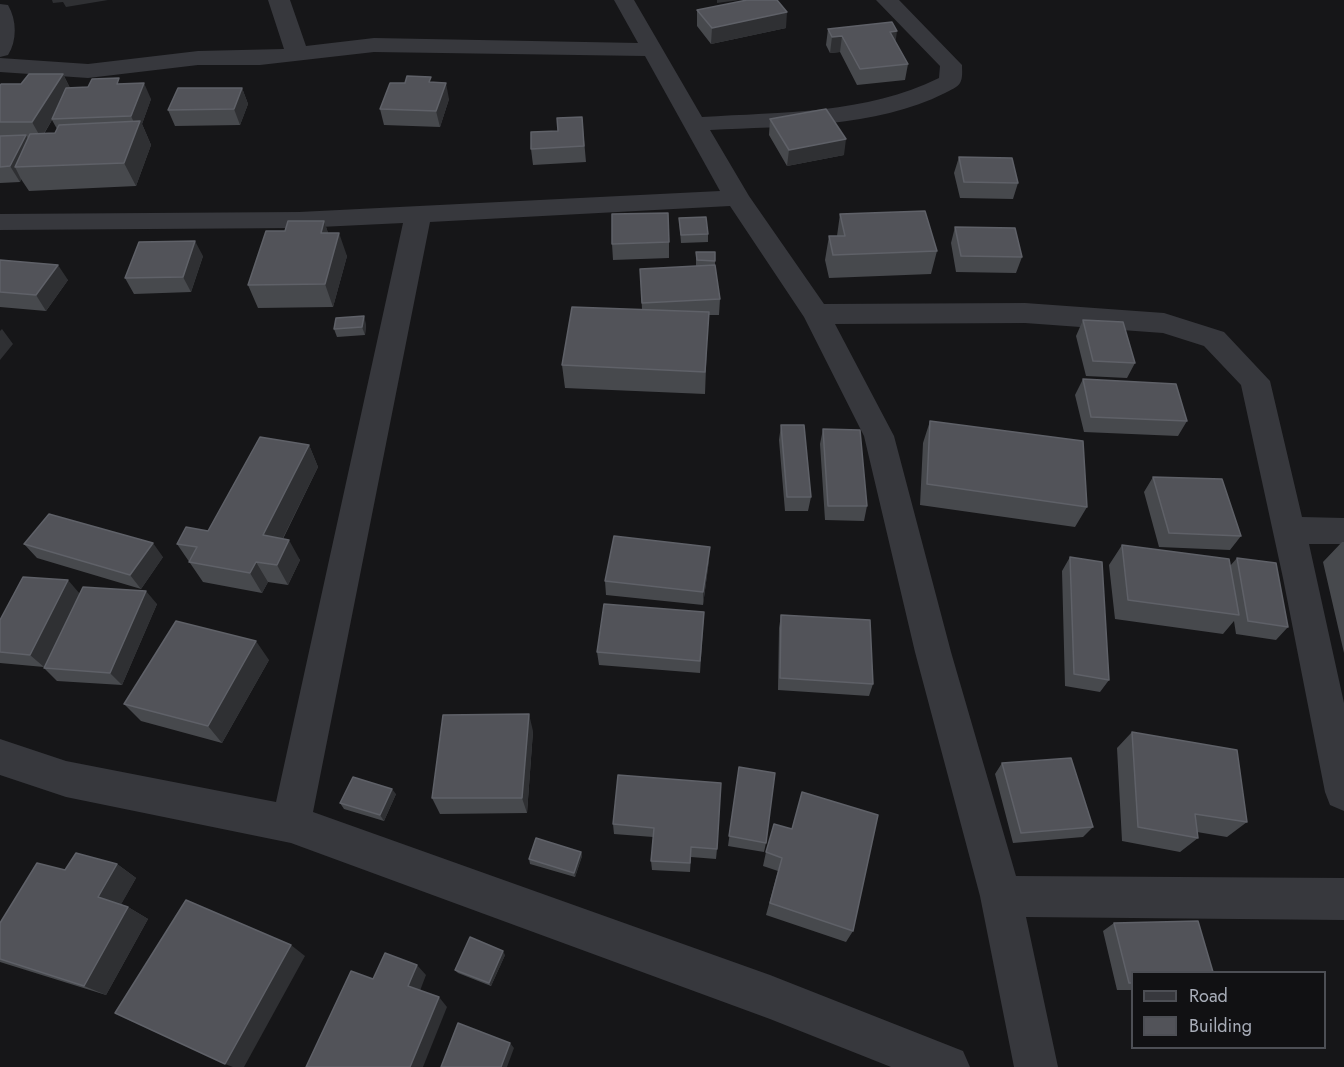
<!DOCTYPE html>
<style>
body{margin:0}
#map{position:relative;width:1344px;height:1067px;overflow:hidden;background:#161618;font-family:Jost,sans-serif}
canvas{display:block}
.legend{position:absolute;left:1131px;top:971px;width:195px;height:78px;box-sizing:border-box;background:#111113;border:2px solid #4d4f55;margin:0;padding:8px 10px;list-style:none;font-size:18px;color:#a8adb8}
.legend li{display:flex;align-items:center;gap:12px;height:30px}
.legend b{width:30px;border:2px solid #4d4f55}
</style>
<div id="map">
<canvas width="1344" height="1067"></canvas>
<ul class="legend">
<li><b style="height:8px;background:#37383d"></b>Road</li>
<li><b style="height:16px;background:#525359"></b>Building</li>
</ul>
</div>
<script>
const ctx = document.querySelector('canvas').getContext('2d');
ctx.lineJoin = 'round';
function paint(path, color) {
  ctx.fillStyle = color;
  ctx.fill(path, 'evenodd');
}
function trace(path, color, width, dash) {
  ctx.strokeStyle = color;
  ctx.lineWidth = width;
  ctx.lineCap = dash ? 'butt' : 'round';
  ctx.setLineDash(dash || []);
  ctx.stroke(path);
}
paint(new Path2D(`
 M 268,0 L 290,0 L 306,46 L 374,38 L 638,43 L 614,0 L 634,0 L 702,117 C 781,112 867,114 939,78 L 940,66 L 876,0 L 899,0 L 962,65 C 962,71 963,78 960,83 C 957,88 950,90 945,93 C 875,128 787,126 710,130 L 749,196 L 824,304 L 1025,303 L 1164,313 L 1224,332 L 1270,381 L 1302,517 L 1344,518 L 1344,544 L 1309,544 L 1344,703 L 1344,811 L 1330,805 L 1325,792 L 1283,578 L 1241,385 L 1204,346 L 1163,333 L 1025,323 L 835,324 L 894,436 L 951,652 L 1016,876 L 1344,878 L 1344,920 L 1026,917 L 1058,1067 L 1014,1067 L 980,896 L 915,652 L 864,436 L 804,317 L 730,206 L 430,222 L 313,812 L 770,975 L 963,1051 L 970,1067 L 891,1067 L 770,1019 L 291,843 L 66,797 L 0,775 L 0,739 L 66,761 L 276,802 L 403,223 L 299,228 L 0,230 L 0,214 L 299,212 L 720,191 L 645,56 L 374,52 L 260,65 L 198,65 L 88,78 L 0,72 L 0,58 L 88,64 L 198,51 L 284,49 Z
 M 0,4 L 8,5 C 17,20 17,41 8,55 L 0,57 Z`), '#37383d');
paint(new Path2D(`
 M 697,10 L 786,28 L 711,44 L 697,26 Z
 M 828,29 L 895,42 L 908,64 L 905,80 L 857,85 L 840,52 L 830,53 L 826,45 Z
 M 63,74 L 70,88 L 122,84 L 151,99 L 142,124 L 151,145 L 136,186 L 29,191 L 21,179 L 20,182 L 0,183 L 0,86 L 21,84 ZM 52,120 L 57,129 L 55,133 L 44,134 Z
 M 432,82 L 449,99 L 440,127 L 384,125 L 380,109 L 405,83 Z
 M 242,88 L 248,104 L 240,125 L 175,126 L 168,110 Z
 M 582,117 L 586,162 L 533,165 L 531,149 L 558,131 Z
 M 770,119 L 844,155 L 787,166 L 769,135 Z
 M 959,157 L 1018,183 L 1013,199 L 960,198 L 954,173 Z
 M 840,214 L 937,251 L 931,274 L 829,278 L 825,260 L 829,236 L 837,236 Z
 M 679,218 L 708,234 L 708,242 L 681,243 Z
 M 324,221 L 328,233 L 347,256 L 333,307 L 258,308 L 248,285 L 285,231 Z
 M 955,227 L 1022,257 L 1016,273 L 956,272 L 951,243 Z
 M 669,242 L 669,258 L 613,260 L 612,244 Z
 M 696,252 L 715,252 L 715,265 L 720,299 L 719,315 L 708,315 L 705,394 L 565,388 L 562,365 L 642,309 L 640,269 L 696,266 Z
 M 203,256 L 191,292 L 134,294 L 125,278 Z
 M 0,260 L 68,280 L 46,311 L 0,307 Z
 M 1083,320 L 1135,363 L 1127,378 L 1086,376 L 1076,336 Z
 M 366,324 L 365,335 L 337,337 L 334,329 Z
 M 1083,379 L 1187,421 L 1178,436 L 1084,432 L 1075,395 Z
 M 930,421 L 1087,507 L 1075,527 L 920,505 L 923,443 Z
 M 781,425 L 811,497 L 808,511 L 785,511 L 779,440 Z
 M 823,429 L 867,506 L 864,521 L 825,520 L 820,444 Z
 M 309,445 L 318,467 L 283,539 L 300,560 L 288,585 L 268,582 L 262,593 L 203,582 L 177,544 L 208,531 Z
 M 1153,477 L 1241,536 L 1230,550 L 1159,547 L 1144,492 Z
 M 1342,542 L 1344,542 L 1344,653 L 1323,562 Z
 M 24,544 L 163,557 L 141,589 L 37,558 Z
 M 1122,545 L 1230,566 L 1237,558 L 1288,627 L 1276,640 L 1236,634 L 1234,621 L 1223,634 L 1115,619 L 1109,565 Z
 M 1070,557 L 1109,680 L 1100,692 L 1065,686 L 1062,571 Z
 M 709,560 L 703,605 L 606,595 L 605,581 Z
 M 80,594 L 157,604 L 122,685 L 57,681 L 44,668 L 69,616 L 44,667 L 0,663 L 0,620 Z
 M 704,612 L 700,673 L 599,665 L 597,652 Z
 M 781,615 L 873,684 L 869,696 L 778,690 L 779,628 Z
 M 269,660 L 222,743 L 141,721 L 124,704 Z
 M 533,731 L 527,813 L 440,814 L 432,798 Z
 M 1132,732 L 1247,822 L 1227,837 L 1197,832 L 1198,838 L 1180,852 L 1122,841 L 1117,748 Z
 M 1002,763 L 1093,827 L 1083,837 L 1013,843 L 995,774 Z
 M 739,767 L 766,843 L 764,852 L 728,846 Z
 M 618,775 L 717,849 L 716,859 L 691,857 L 690,872 L 652,870 L 651,861 L 653,837 L 614,834 L 613,824 Z
 M 396,794 L 384,821 L 344,809 L 340,803 Z
 M 792,829 L 853,931 L 846,942 L 766,915 L 778,871 L 763,866 L 766,852 Z
 M 581,852 L 582,856 L 575,877 L 530,864 L 529,859 Z
 M 117,864 L 136,878 L 121,904 L 128,907 L 148,919 L 106,995 L 0,962 L 0,923 L 65,870 Z
 M 1114,923 L 1132,972 L 1132,990 L 1117,990 L 1103,931 Z
 M 505,955 L 491,986 L 458,973 L 455,970 Z`), '#47494d');
paint(new Path2D(`
 M 52,0 L 108,0 L 66,7 L 63,2 L 53,3 Z
 M 717,0 L 740,0 L 717,3 Z
 M 787,12 L 786,28 L 711,44 L 712,28 Z
 M 897,31 L 895,46 L 890,32 Z
 M 842,36 L 840,52 L 830,53 L 832,37 Z
 M 63,74 L 71,90 L 52,119 L 52,120 L 41,138 L 32,122 Z
 M 144,83 L 151,99 L 142,124 L 151,145 L 136,186 L 124,163 L 137,129 L 131,116 Z
 M 446,83 L 449,99 L 440,127 L 436,111 Z
 M 242,88 L 248,104 L 240,125 L 234,109 Z
 M 26,135 L 35,151 L 15,167 L 21,179 L 20,182 L 10,166 Z
 M 846,139 L 844,155 L 787,166 L 789,150 Z
 M 324,221 L 332,244 L 321,233 Z
 M 339,233 L 347,256 L 333,307 L 325,284 Z
 M 195,241 L 203,256 L 191,292 L 183,277 Z
 M 58,265 L 68,280 L 46,311 L 36,295 Z
 M 364,316 L 366,324 L 365,335 L 362,327 Z
 M 2,329 L 13,344 L 0,360 L 0,331 Z
 M 309,445 L 318,467 L 274,556 L 263,535 Z
 M 289,540 L 300,560 L 288,585 L 277,565 Z
 M 153,543 L 163,557 L 141,589 L 130,575 Z
 M 710,547 L 709,560 L 703,605 L 703,592 Z
 M 256,562 L 268,582 L 262,593 L 250,573 Z
 M 68,580 L 80,594 L 44,667 L 30,655 Z
 M 146,591 L 157,604 L 122,685 L 110,673 Z
 M 256,641 L 269,660 L 222,743 L 208,726 Z
 M 529,714 L 533,731 L 527,813 L 522,798 Z
 M 392,789 L 396,794 L 384,821 L 380,815 Z
 M 581,852 L 582,856 L 575,877 L 574,873 Z
 M 117,864 L 136,878 L 118,910 L 98,897 Z
 M 128,907 L 148,919 L 106,995 L 84,986 Z
 M 291,945 L 305,956 L 244,1067 L 233,1067 L 225,1064 Z
 M 503,951 L 505,955 L 491,986 L 489,983 Z
 M 417,965 L 426,975 L 418,996 L 408,986 Z
 M 439,997 L 447,1007 L 423,1067 L 410,1067 Z
 M 510,1043 L 514,1048 L 507,1067 L 501,1067 Z`), '#2f3033');
const building = new Path2D(`
 M 747,0 L 777,0 L 787,12 L 712,28 L 697,10 Z
 M 892,22 L 897,31 L 890,32 L 908,64 L 860,69 L 842,36 L 832,37 L 828,29 Z
 M 29,74 L 63,74 L 32,122 L 0,122 L 0,86 L 1,84 L 21,84 Z
 M 407,76 L 431,77 L 429,82 L 446,83 L 436,111 L 380,109 L 390,83 L 405,83 Z
 M 119,78 L 117,84 L 144,83 L 131,116 L 52,119 L 66,88 L 88,87 L 92,79 Z
 M 178,88 L 242,88 L 234,109 L 168,110 Z
 M 826,109 L 846,139 L 789,150 L 770,119 Z
 M 582,117 L 584,146 L 531,149 L 531,132 L 558,131 L 557,118 Z
 M 140,121 L 124,163 L 15,167 L 30,134 L 55,133 L 59,125 Z
 M 26,135 L 10,166 L 0,167 L 0,136 Z
 M 959,157 L 1012,158 L 1018,183 L 964,182 Z
 M 925,211 L 937,251 L 833,255 L 829,236 L 845,236 L 840,214 Z
 M 668,213 L 669,242 L 612,244 L 612,214 Z
 M 706,217 L 708,234 L 681,235 L 679,218 Z
 M 288,221 L 324,221 L 321,233 L 339,233 L 325,284 L 248,285 L 266,231 L 285,231 Z
 M 955,227 L 1015,228 L 1022,257 L 961,256 Z
 M 195,241 L 183,277 L 125,278 L 139,242 Z
 M 696,252 L 715,252 L 715,261 L 697,260 Z
 M 0,260 L 58,265 L 36,295 L 0,292 Z
 M 715,265 L 720,299 L 642,303 L 640,269 Z
 M 572,307 L 709,312 L 705,372 L 562,365 Z
 M 364,316 L 362,327 L 334,329 L 336,318 Z
 M 1083,320 L 1123,322 L 1135,363 L 1093,361 Z
 M 1083,379 L 1176,384 L 1187,421 L 1091,417 Z
 M 930,421 L 1083,441 L 1087,507 L 927,484 Z
 M 781,425 L 804,425 L 811,497 L 787,497 Z
 M 823,429 L 860,430 L 867,506 L 828,506 Z
 M 260,437 L 309,445 L 263,535 L 289,540 L 277,565 L 256,562 L 250,573 L 189,562 L 197,547 L 177,544 L 186,527 L 208,531 Z
 M 1153,477 L 1222,479 L 1241,536 L 1169,533 Z
 M 49,514 L 153,543 L 130,575 L 24,544 Z
 M 614,536 L 710,547 L 703,592 L 605,581 Z
 M 1122,545 L 1229,559 L 1239,615 L 1128,600 Z
 M 1070,557 L 1102,562 L 1109,680 L 1074,674 Z
 M 1237,558 L 1276,563 L 1288,627 L 1248,621 Z
 M 23,577 L 68,580 L 30,655 L 0,652 L 0,620 Z
 M 83,587 L 146,591 L 110,673 L 44,668 Z
 M 604,604 L 704,612 L 700,661 L 597,652 Z
 M 781,615 L 870,620 L 873,684 L 780,678 Z
 M 176,621 L 256,641 L 208,726 L 124,704 Z
 M 529,714 L 522,798 L 432,798 L 443,715 Z
 M 1132,732 L 1237,750 L 1247,822 L 1195,814 L 1198,838 L 1138,827 Z
 M 1071,758 L 1093,827 L 1021,833 L 1002,763 Z
 M 739,767 L 775,773 L 766,843 L 729,836 Z
 M 618,775 L 721,783 L 717,849 L 691,847 L 690,863 L 651,861 L 654,828 L 613,824 Z
 M 353,777 L 392,789 L 380,815 L 340,803 Z
 M 802,792 L 878,815 L 853,931 L 770,903 L 782,858 L 766,852 L 774,824 L 792,829 Z
 M 536,838 L 581,852 L 574,873 L 529,859 Z
 M 76,853 L 117,864 L 98,897 L 128,907 L 84,986 L 0,959 L 0,923 L 37,863 L 65,870 Z
 M 186,900 L 291,945 L 225,1064 L 115,1013 Z
 M 1198,921 L 1213,972 L 1132,972 L 1132,983 L 1129,983 L 1114,923 Z
 M 470,937 L 503,951 L 489,983 L 455,970 Z
 M 385,953 L 417,965 L 408,986 L 439,997 L 410,1067 L 306,1067 L 351,971 L 373,979 Z
 M 458,1023 L 510,1043 L 501,1067 L 441,1067 Z`);
paint(building, '#525359');
trace(building, '#5f6168', 1.5);
</script>
